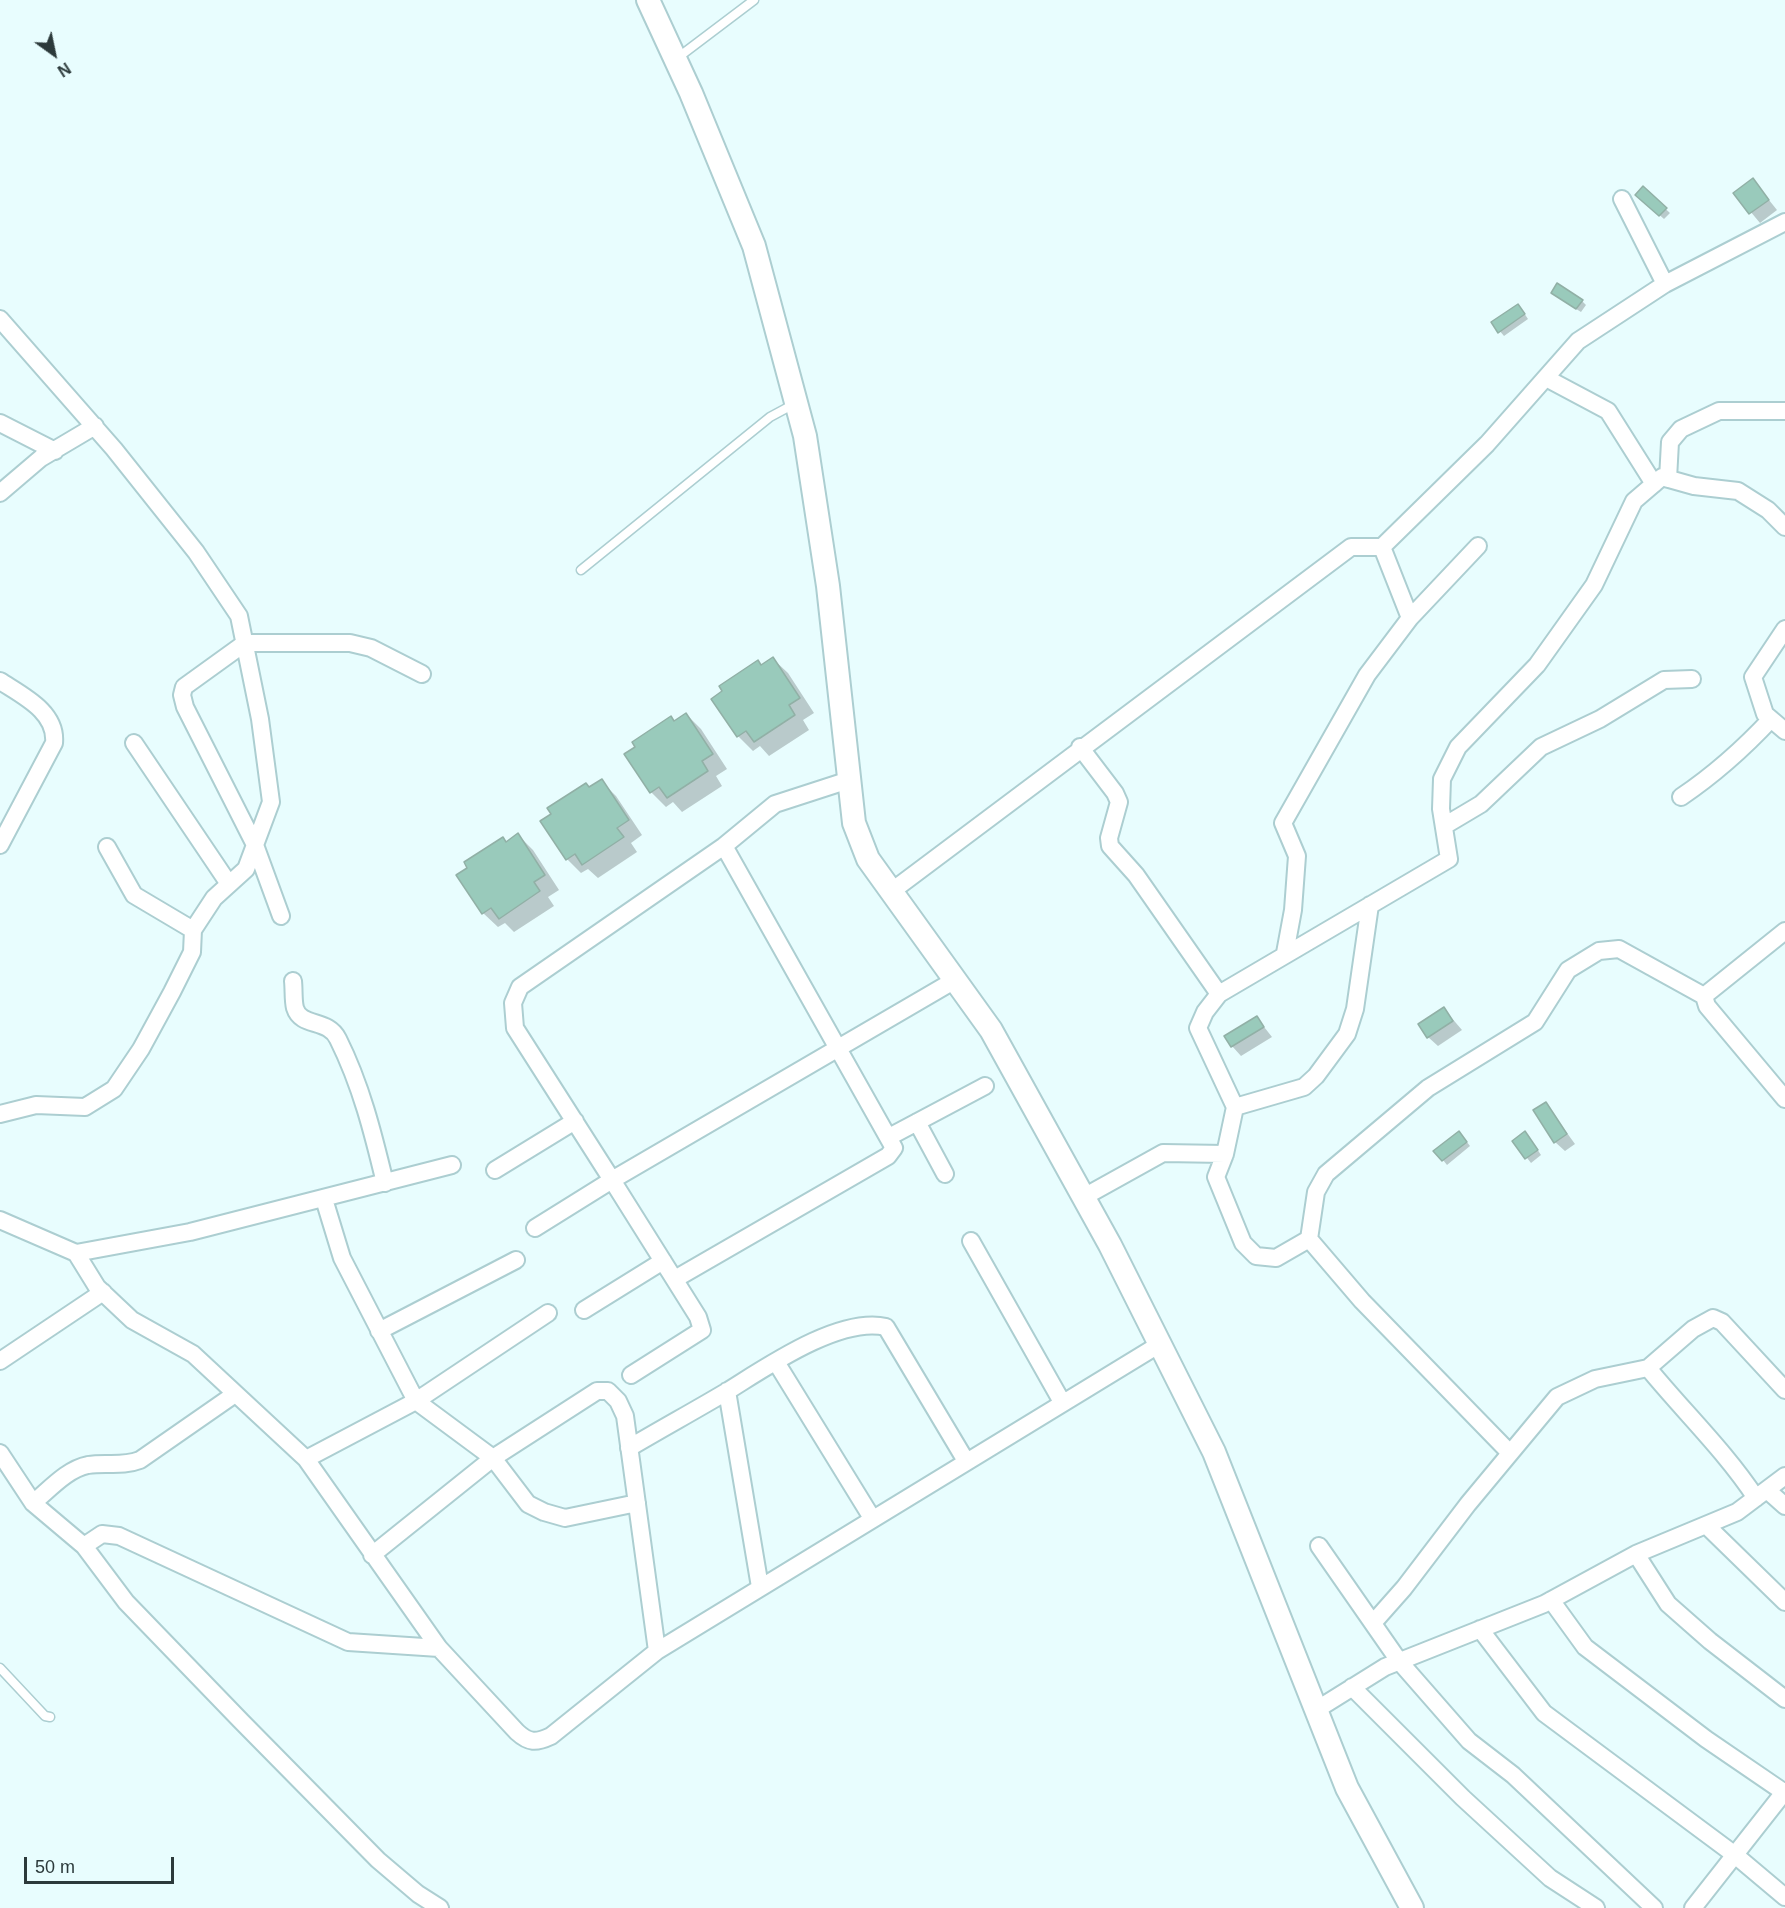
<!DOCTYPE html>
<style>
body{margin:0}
#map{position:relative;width:1785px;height:1908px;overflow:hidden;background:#e8fdfe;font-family:Helvetica,sans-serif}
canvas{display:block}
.north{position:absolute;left:24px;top:24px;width:60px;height:60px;-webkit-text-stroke:4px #e8fdfe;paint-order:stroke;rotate:147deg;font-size:16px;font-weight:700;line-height:24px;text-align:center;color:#2c3a3b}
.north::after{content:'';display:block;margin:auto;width:21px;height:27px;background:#2c3a3b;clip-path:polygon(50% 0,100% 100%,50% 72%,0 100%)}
.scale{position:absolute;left:24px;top:1857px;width:150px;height:27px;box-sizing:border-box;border:3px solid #2c3a3b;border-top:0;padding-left:8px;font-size:18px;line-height:21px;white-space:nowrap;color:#2c3a3b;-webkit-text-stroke:4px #e8fdfe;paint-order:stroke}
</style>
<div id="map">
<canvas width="1785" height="1908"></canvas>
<div class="north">N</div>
<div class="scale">50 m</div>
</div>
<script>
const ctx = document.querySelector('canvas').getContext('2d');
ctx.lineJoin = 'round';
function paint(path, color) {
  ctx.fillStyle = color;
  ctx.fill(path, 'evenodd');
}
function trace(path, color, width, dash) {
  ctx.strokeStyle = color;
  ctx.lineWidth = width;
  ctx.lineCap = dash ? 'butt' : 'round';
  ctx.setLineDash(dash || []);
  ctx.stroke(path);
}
paint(new Path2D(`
 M 1753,180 L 1777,210 L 1760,223 L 1735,193 Z
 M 1643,188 L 1670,213 L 1664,219 L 1637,195 Z
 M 1557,297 L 1582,301 L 1586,305 L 1581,312 Z
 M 1522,310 L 1528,319 L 1504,336 L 1493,323 Z
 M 773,659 L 788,673 L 814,713 L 803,720 L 809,730 L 769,756 L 760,746 L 753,751 L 738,736 L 713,699 Z
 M 686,714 L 701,729 L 727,769 L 716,776 L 722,786 L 682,812 L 673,802 L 666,807 L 651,792 L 626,755 Z
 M 601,781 L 616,796 L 642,835 L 631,843 L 637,852 L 598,878 L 588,869 L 581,873 L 567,859 L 590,789 Z
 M 518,835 L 533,850 L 559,890 L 548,897 L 554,906 L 514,932 L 505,923 L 498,927 L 483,913 L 507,843 Z
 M 1444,1009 L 1462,1030 L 1438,1046 L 1428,1037 Z
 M 1257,1018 L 1272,1037 L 1241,1056 L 1232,1046 Z
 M 1546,1104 L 1575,1144 L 1565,1151 L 1555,1142 Z
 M 1463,1137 L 1470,1146 L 1447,1165 L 1443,1160 Z
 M 1529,1137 L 1541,1155 L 1531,1163 L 1514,1141 Z`), '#0003');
const building = new Path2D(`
 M 1753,178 L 1769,200 L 1749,214 L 1733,193 Z
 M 1643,186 L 1667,208 L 1659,216 L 1635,195 Z
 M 1557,283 L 1583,300 L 1576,309 L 1551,293 Z
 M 1518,304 L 1525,314 L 1498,333 L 1491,322 Z
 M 773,657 L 800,698 L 789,705 L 795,715 L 754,742 L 746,731 L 737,737 L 711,699 L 722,691 L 719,686 L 758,660 L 761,665 Z
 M 686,713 L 713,754 L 702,761 L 708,771 L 667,798 L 659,787 L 650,793 L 624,754 L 635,747 L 632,742 L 671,716 L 674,721 Z
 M 602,779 L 629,820 L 617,828 L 624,837 L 582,865 L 575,854 L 566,860 L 540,821 L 551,814 L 547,808 L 586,783 L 589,787 Z
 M 518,833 L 545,875 L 534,882 L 540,891 L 499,919 L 491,908 L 482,914 L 456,875 L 467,868 L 464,862 L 503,837 L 506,842 Z
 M 1444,1007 L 1453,1021 L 1427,1038 L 1418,1024 Z
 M 1257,1016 L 1264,1027 L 1231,1047 L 1224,1036 Z
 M 1546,1102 L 1567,1134 L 1554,1143 L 1533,1110 Z
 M 1459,1131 L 1467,1142 L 1442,1161 L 1433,1151 Z
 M 1525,1131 L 1538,1150 L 1525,1159 L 1512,1141 Z`);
paint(building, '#99cabb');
trace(building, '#91b0a6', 1.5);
const lane = new Path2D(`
 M 676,59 L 754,0
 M 581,570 L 770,417 L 796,403
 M 0,1668 L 45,1716 L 50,1717`);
const street = new Path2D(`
 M 1622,199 L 1665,284
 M 0,319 L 114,449 L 196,552 L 239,616 L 260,719 L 271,802 L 246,869 L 214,898 L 193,930 L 192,952 L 172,992 L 141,1049 L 114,1089 L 85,1107 L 36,1105 L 0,1114
 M 1546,378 L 1608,411 L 1654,484
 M 0,423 L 55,451
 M 1668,479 L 1670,442 L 1681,429 L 1719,411 L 1785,411
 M 0,493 L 41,458 L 95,426
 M 1410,618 L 1478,546
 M 1785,629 L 1753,677 L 1765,714 L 1785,731
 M 0,681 C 23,696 57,712 54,743 L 0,845
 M 134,743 L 229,884
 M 1080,747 L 1115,793 L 1119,802 L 1109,838 L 1110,846 L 1136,875 L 1219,994
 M 1681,797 C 1715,774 1743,749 1771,719
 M 1444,826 L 1481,804 L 1541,747 L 1600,719 L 1664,680 L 1692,679
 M 724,846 L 775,804 L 849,780
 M 107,847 L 134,895 L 193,930
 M 892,891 L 1351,547 L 1382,547 L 1487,444 L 1578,341 L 1665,284 L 1785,222
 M 281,916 L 255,845 L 185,707 L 182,695 L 184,687 L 245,643 L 350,643 L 371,648 L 422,674
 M 1785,931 L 1704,996 L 1707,1006 L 1785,1099
 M 1285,953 L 1293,910 L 1297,856 L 1283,823 L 1367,675 L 1410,618 L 1382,547
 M 293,981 C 294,990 293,1000 295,1008 C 301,1028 328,1018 338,1039 C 361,1085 373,1133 385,1183
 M 1235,1107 L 1304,1087 L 1316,1076 L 1347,1034 L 1355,1009 L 1370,905
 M 917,1122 L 945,1174
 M 889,1137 L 985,1086
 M 495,1170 L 575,1121
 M 1082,1198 L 1163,1153 L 1225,1154
 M 324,1199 L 342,1258 L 416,1401 L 493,1458 L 528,1504 L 544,1512 L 565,1518 L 637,1503
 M 0,1220 L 76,1253 L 190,1232 L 452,1165
 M 535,1228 L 612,1180 L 515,1028 L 513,1003 L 520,987 L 724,846 L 894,1148 L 888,1156 L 675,1279
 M 1309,1239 L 1316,1192 L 1326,1174 L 1428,1088 L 1535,1022 L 1568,970 L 1599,951 L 1619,949 L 1704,996
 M 971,1241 L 1062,1402
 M 76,1253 L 97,1287 L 132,1320 L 193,1354 L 306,1459 L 416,1401 L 548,1313
 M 584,1310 L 663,1261
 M 379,1331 L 516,1260
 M 0,1361 L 103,1292
 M 776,1362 L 872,1518
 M 1648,1368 C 1684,1412 1725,1451 1756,1498
 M 631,1375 L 702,1330 L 698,1317 L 612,1180 L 955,980
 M 727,1391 L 760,1587
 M 629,1448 C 661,1429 694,1411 726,1392 C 765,1368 839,1316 886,1327 L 966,1461
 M 1509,1452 L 1362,1301 L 1309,1239 L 1276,1258 L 1256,1256 L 1243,1243 L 1216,1177 L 1225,1154 L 1235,1107 L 1198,1028 L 1205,1012 L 1219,994 L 1449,859 L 1441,809 L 1442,779 L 1458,747 L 1537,665 L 1594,585 L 1634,501 L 1662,477 L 1694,486 L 1738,491 L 1768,510 L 1785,527
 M 0,1453 L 33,1503 L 84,1546 L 126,1602 L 241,1721 L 378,1860 L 418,1894 L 440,1908
 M 306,1459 L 439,1648 L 517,1732 C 529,1743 536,1743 551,1736 L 657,1651 L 1160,1344
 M 1767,1490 L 1785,1506
 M 33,1503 C 49,1490 67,1469 88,1465 C 106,1462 122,1467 140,1460 L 235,1394
 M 1706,1525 L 1785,1602
 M 84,1546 L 102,1534 L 119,1536 L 348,1642 L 439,1648
 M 1319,1546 L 1399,1661 L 1469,1741 L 1513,1775 L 1654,1908
 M 1636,1554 L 1668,1604 L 1710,1641 L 1785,1699
 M 372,1555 L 493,1458 L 597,1391 L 608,1391 L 618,1401 L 625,1416 L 657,1651
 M 1551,1600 L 1585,1647 L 1706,1739 L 1785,1793
 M 1373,1623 L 1404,1588 L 1468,1504 L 1557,1397 L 1595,1379 L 1648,1368 L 1693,1329 L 1713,1318 L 1722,1322 L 1785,1390
 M 1480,1629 L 1544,1713 L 1735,1855 L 1785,1897
 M 1352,1687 L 1463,1798 L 1550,1878 L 1596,1908
 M 1316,1710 L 1385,1667 L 1544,1604 L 1636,1554 L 1737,1512 L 1785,1476
 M 1693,1908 L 1785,1791`);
const secondary = new Path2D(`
 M 648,0 L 691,93 L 754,246 L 805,436 L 828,586 L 854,823 L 868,859 L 991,1030 L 1110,1245 L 1214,1452 L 1347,1788 L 1412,1908`);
trace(lane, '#acced1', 11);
trace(street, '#acced1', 20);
trace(secondary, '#acced1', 26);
trace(lane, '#fff', 8);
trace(street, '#fff', 16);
trace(secondary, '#fff', 22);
</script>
